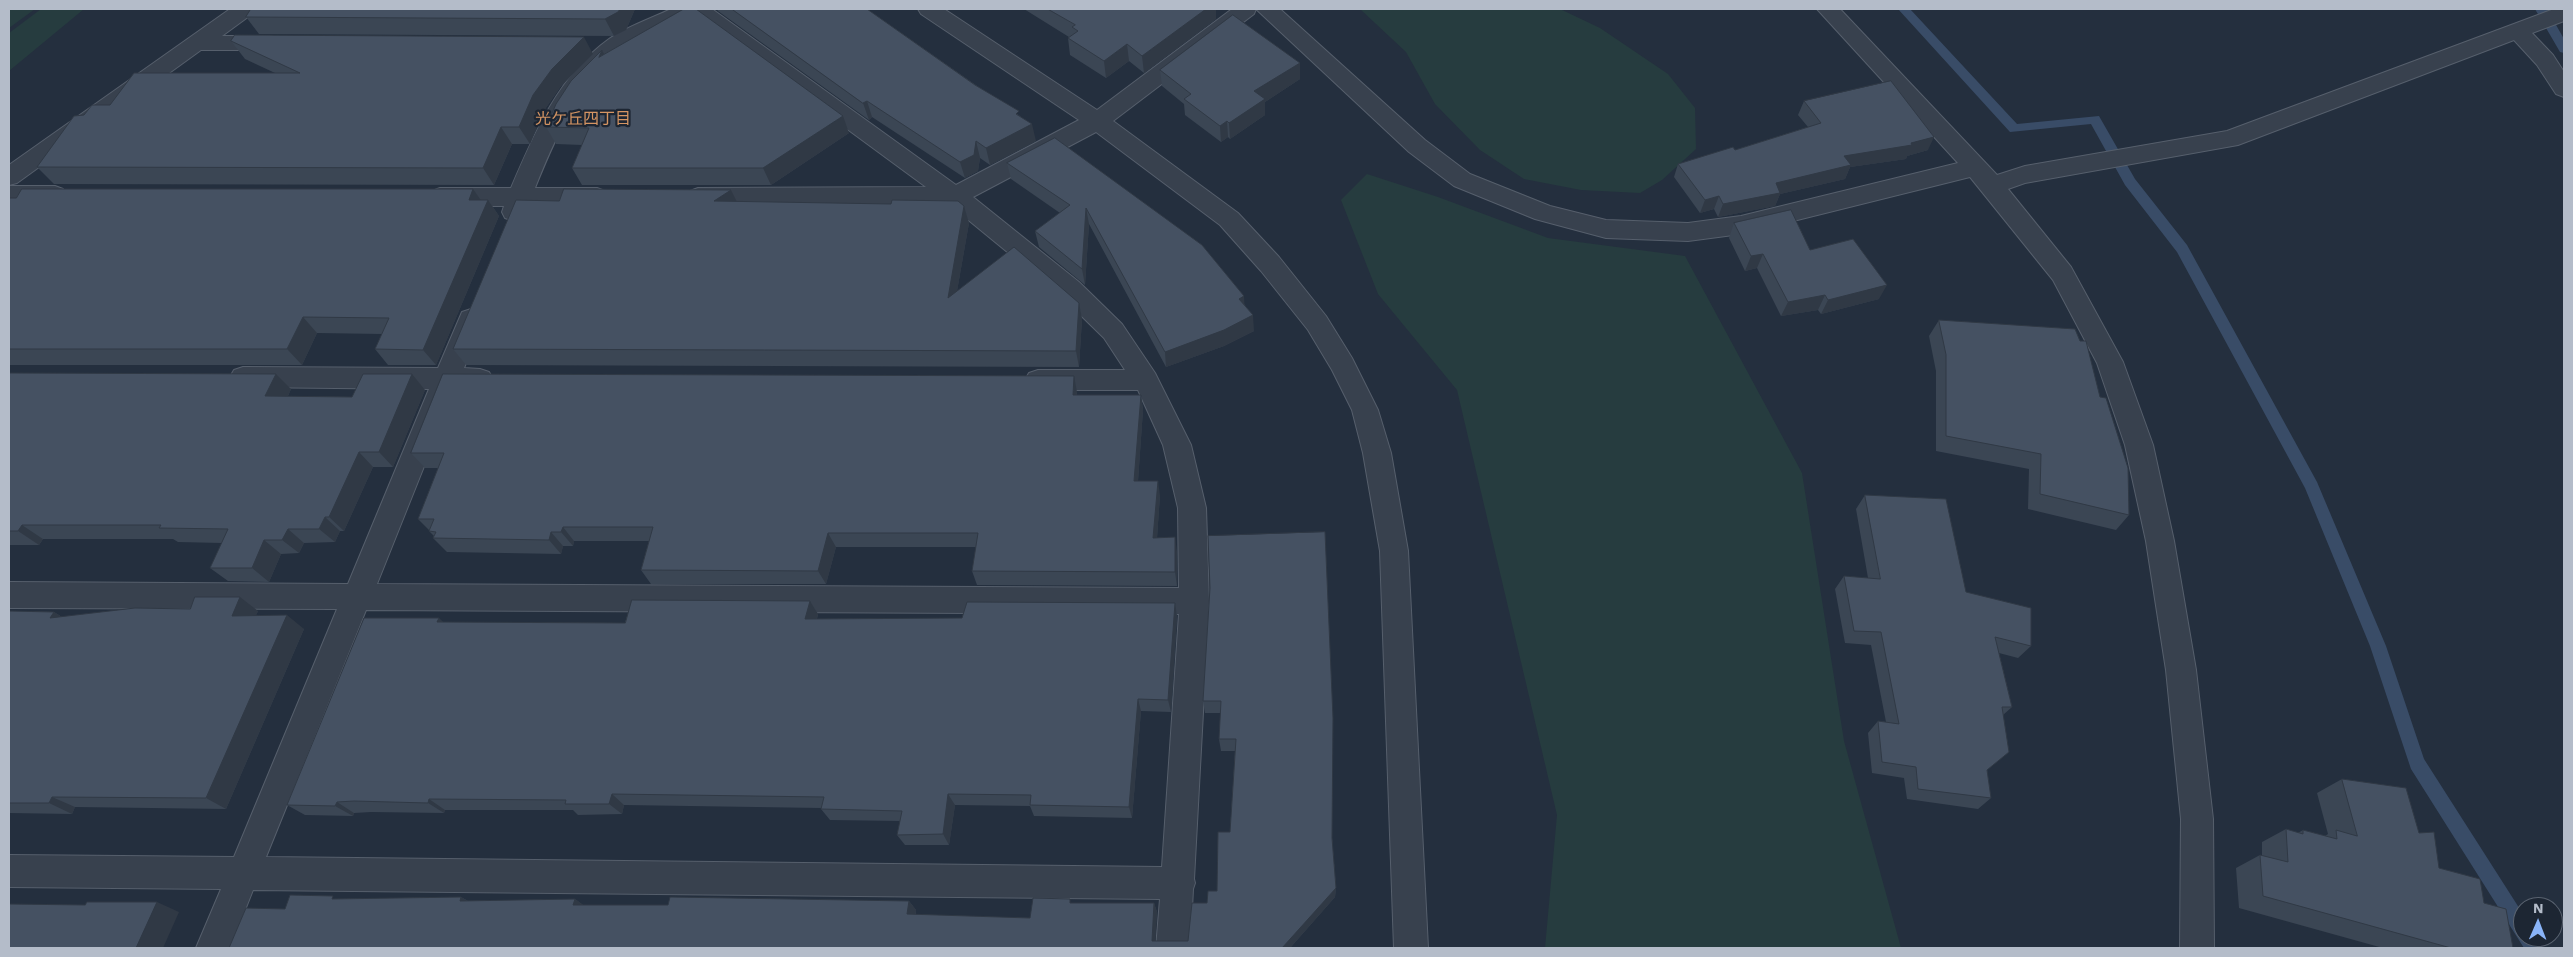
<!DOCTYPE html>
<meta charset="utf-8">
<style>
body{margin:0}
#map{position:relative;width:2573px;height:957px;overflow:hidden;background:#242f3e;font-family:"Work Sans",sans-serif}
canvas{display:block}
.frame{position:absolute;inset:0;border:10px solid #b4bcc9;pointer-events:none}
.north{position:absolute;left:2513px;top:897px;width:50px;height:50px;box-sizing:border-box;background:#1d2633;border:1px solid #59626f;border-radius:50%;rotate:1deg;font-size:14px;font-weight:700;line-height:20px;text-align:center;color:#b4bcc9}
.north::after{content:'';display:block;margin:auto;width:18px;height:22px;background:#8ab4f8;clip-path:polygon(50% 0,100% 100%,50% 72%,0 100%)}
</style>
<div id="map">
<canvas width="2573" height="957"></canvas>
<div class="frame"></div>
<div class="north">N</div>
</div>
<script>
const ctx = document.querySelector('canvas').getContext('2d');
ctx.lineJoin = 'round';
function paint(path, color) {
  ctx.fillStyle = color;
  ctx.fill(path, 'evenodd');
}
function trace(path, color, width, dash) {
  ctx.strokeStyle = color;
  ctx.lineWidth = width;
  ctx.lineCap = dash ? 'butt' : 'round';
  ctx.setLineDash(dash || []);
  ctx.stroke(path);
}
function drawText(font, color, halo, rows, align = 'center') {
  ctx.font = font + ' "Work Sans","Noto Sans JP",sans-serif';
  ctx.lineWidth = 4.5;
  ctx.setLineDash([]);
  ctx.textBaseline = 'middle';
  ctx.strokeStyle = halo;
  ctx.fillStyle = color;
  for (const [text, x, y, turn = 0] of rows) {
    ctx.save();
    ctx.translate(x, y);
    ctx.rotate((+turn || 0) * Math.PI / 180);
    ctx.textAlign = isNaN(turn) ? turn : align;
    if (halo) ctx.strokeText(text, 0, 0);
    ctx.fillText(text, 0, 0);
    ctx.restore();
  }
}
paint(new Path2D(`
 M 9,9 L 35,9 L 9,28 Z
 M 41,9 L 84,9 L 9,71 L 9,33 Z
 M 1360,9 L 1560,9 L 1600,28 L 1668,74 L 1695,108 L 1696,149 L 1662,180 L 1640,193 L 1581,190 L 1524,179 L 1480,150 L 1435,104 L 1406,52 Z
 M 1367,174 L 1438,197 L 1548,238 L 1685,256 L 1802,473 L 1844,741 L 1901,948 L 1545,948 L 1557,815 L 1457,390 L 1378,294 L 1341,200 Z`), '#263c3f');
paint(new Path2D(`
 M 1898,9 L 1910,9 L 2017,124 L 2099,116 L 2135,179 L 2187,245 L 2317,482 L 2386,646 L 2424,759 L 2523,914 L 2523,937 L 2538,937 L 2543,948 L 2524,948 L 2411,769 L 2370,646 L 2305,488 L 2177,252 L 2125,185 L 2091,124 L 2010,132 Z
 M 2535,9 L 2547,9 L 2564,39 L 2564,53 L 2560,52 Z`), '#394c67');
const minor = new Path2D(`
 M 230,9 L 255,9 L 252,14 L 222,36 L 270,36 L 278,38 L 281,43 L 278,48 L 270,50 L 201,50 L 17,183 L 9,185 L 9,165 Z
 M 671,9 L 712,9 L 956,185 L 1079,120 L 921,14 L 918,9 L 944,9 L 1097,110 L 1232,9 L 1280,9 L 1425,140 L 1470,174 L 1550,206 L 1606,220 L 1688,223 L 1741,216 L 1958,163 L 1817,9 L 1840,9 L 1997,175 L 2025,166 L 2227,131 L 2554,9 L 2564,9 L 2564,21 L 2532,33 L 2553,55 L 2564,72 L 2564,97 L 2556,94 L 2537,65 L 2514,40 L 2238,145 L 2025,183 L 2008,189 L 2071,267 L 2123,362 L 2153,445 L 2174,541 L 2196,670 L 2213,819 L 2214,948 L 2180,948 L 2181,819 L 2166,670 L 2146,541 L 2125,445 L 2097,363 L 2053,280 L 1970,177 L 1741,234 L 1688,241 L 1606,238 L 1535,219 L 1454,186 L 1409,152 L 1256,9 L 1254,14 L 1113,121 L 1238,213 L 1279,257 L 1326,316 L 1352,358 L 1378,410 L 1391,453 L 1408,551 L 1428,948 L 1394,948 L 1380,551 L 1363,453 L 1352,410 L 1332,370 L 1308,330 L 1261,271 L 1220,225 L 1096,132 L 973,197 L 1079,282 L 1122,324 L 1155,373 L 1191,445 L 1206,508 L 1209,601 L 1194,879 L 1195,883 L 1193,889 L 1190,948 L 1156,948 L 1160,899 L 253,890 L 230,948 L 196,948 L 221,889 L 9,887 L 9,855 L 234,857 L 337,609 L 9,608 L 9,582 L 348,584 L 429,389 L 243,387 L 234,384 L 230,377 L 234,370 L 243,367 L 438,368 L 462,312 L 471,309 L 480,312 L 484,319 L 464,368 L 480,369 L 489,372 L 493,379 L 489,386 L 480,389 L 455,389 L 377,584 L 1179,588 L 1178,508 L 1163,445 L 1138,390 L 1038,390 L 1029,387 L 1025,380 L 1029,373 L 1038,370 L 1125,370 L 1104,338 L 1061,296 L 950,205 L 698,206 L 690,203 L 686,197 L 690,191 L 698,188 L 926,187 L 692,15 C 673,28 650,34 630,46 C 580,78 556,136 535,188 L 597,188 L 605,191 L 609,197 L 605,203 L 597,206 L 528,206 L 523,218 L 514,221 L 505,218 L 502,212 L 504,206 L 440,206 L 432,203 L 428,197 L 432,191 L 440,188 L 511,188 C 534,134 559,75 609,39 C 628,26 650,19 671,9 ZM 366,610 L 1179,614 L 1162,867 L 266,857 Z
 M 9,186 L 55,186 L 63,189 L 67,195 L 63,201 L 55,204 L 9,204 Z`);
trace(minor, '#565f6c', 2);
paint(minor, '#38414e');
paint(new Path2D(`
 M 251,9 L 635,9 L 626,30 L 614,36 L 259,34 L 246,17 Z
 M 717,9 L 867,9 L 1020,116 L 1036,141 L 990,165 L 980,158 L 978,171 L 965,178 L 872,117 L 869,120 L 718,11 Z
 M 1024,9 L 1216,9 L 1216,19 L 1144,73 L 1129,61 L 1106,78 L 1070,55 L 1068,38 L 1069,37 Z
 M 231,41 L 593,54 L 561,86 L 543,112 L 530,144 L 512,144 L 494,185 L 54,184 L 37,167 L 84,115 L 110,105 L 275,73 L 245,59 Z
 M 602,50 L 604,54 L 849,133 L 771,185 L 582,185 L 572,168 L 582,145 L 556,144 L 546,127 Z
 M 1300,63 L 1300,79 L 1265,102 L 1265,115 L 1230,139 L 1228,137 L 1221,142 L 1185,115 L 1184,104 L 1162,86 L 1160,70 Z
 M 1804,101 L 1928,150 L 1907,156 L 1906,159 L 1850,167 L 1845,179 L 1780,194 L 1775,206 L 1718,217 L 1714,209 L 1700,213 L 1674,177 L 1678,164 L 1735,150 L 1808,127 L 1798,115 Z
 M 1055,138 L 1245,305 L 1254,331 L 1224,346 L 1166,367 L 1089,224 L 1085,285 L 1039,247 L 1035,231 L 1060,213 L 1011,179 L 1007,163 Z
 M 9,198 L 488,200 L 499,216 L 436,365 L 388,365 L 375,349 L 382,334 L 317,333 L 302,365 L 9,365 Z
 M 737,201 L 964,206 L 969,223 L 957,291 L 1079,303 L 1082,319 L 1079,367 L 466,365 L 453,349 Z
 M 1734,223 L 1810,250 L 1879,299 L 1821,314 L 1818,310 L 1781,316 L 1757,268 L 1745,271 L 1729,238 Z
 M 1939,320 L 2129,515 L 2116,530 L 2028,509 L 2029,469 L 1936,451 L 1936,371 L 1929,336 Z
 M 9,373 L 291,389 L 288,396 L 352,397 L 425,390 L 393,467 L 373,467 L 344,531 L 340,531 L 335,542 L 304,543 L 299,553 L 281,554 L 269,582 L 228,581 L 210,568 L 222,543 L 178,542 L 173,539 L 43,539 L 39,545 L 9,545 Z
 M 1077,392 L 1077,395 L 1141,395 L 1143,410 L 1138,481 L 1160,495 L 1157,538 L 1177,551 L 1177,586 L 977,585 L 972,571 L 976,547 L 836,547 L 826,584 L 651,584 L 641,570 L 649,541 L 574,541 L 573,546 L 563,546 L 561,554 L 447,552 L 433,538 L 434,536 L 429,531 L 429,530 L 418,519 L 438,468 L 425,468 L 411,453 Z
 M 1865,495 L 1966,592 L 2031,646 L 2018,658 L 1999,653 L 2012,707 L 2003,715 L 1987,770 L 1991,798 L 1978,809 L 1907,799 L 1904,778 L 1872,773 L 1868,733 L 1878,721 L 1886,722 L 1871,645 L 1845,643 L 1835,589 L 1844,576 L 1868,578 L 1856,509 Z
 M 1210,588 L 1332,838 L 1336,888 L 1335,897 L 1290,948 L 285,909 L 338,899 L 461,897 L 468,901 L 575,899 L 583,905 L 668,905 L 909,901 L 916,910 L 916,915 L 1030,918 L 1072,903 L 1154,903 L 1157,912 L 1155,941 L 1188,941 L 1207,903 L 1217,891 L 1230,832 L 1235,751 L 1221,751 L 1219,739 L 1221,713 L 1205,713 L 1203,701 Z
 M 810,601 L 818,614 L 817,619 L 962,618 L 1175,603 L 1177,616 L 1171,712 L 1141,711 L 1132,818 L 1034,816 L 1030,806 L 955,805 L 949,845 L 905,845 L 897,835 L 900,821 L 830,820 L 821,809 L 821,808 L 624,805 L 622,814 L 578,815 L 573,810 L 445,810 L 444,813 L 371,812 L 354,813 L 353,816 L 305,815 L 287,805 L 444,622 L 625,623 Z
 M 9,611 L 54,612 L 62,617 L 258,611 L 256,615 L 304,629 L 226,809 L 75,807 L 72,814 L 9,813 Z
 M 2342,779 L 2419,833 L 2439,868 L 2484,903 L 2513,948 L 2383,948 L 2239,908 L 2236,868 L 2260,855 L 2262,856 L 2262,842 L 2286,829 L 2298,833 L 2303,830 L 2325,836 L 2328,834 L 2317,793 Z`), '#3b4654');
paint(new Path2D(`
 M 620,9 L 635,9 L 626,30 L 614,36 L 605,19 Z
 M 1206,9 L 1216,9 L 1216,19 L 1144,73 L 1142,56 Z
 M 584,37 L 593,54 L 561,86 L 543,112 L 530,144 L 519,127 L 533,95 L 552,69 Z
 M 1127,44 L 1129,61 L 1106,78 L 1104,61 Z
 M 602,50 L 611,67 L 599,57 Z
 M 1300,63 L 1300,79 L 1265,102 L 1265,115 L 1230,139 L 1229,123 L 1254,91 Z
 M 867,101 L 872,117 L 869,120 L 863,103 Z
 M 843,116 L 849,133 L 771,185 L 763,168 Z
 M 1227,121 L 1228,137 L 1221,142 L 1220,126 Z
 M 1032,124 L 1036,141 L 990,165 L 986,148 Z
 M 501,127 L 512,144 L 494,185 L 483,168 Z
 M 1934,137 L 1928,150 L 1907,156 L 1906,159 L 1850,167 L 1845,179 L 1780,194 L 1775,206 L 1718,217 L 1723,204 L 1844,156 L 1911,143 Z
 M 976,141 L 980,158 L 978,171 L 965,178 L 960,162 Z
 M 473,189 L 485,206 L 469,200 Z
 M 731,190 L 739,206 L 714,201 Z
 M 1719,196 L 1714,209 L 1700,213 L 1705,200 Z
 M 488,200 L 499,216 L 436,365 L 423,350 Z
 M 964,206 L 969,223 L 953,314 L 948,298 Z
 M 1086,208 L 1089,224 L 1085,285 L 1082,269 Z
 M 1763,254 L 1757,268 L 1745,271 L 1751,256 Z
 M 1887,285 L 1879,299 L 1821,314 L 1828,300 Z
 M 1825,295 L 1818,310 L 1781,316 L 1788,302 Z
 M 1244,296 L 1245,312 L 1239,299 Z
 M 1079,303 L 1082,319 L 1079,367 L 1076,351 Z
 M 1253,315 L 1254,331 L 1224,346 L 1166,367 L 1165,352 Z
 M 303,317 L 317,333 L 302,365 L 287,349 Z
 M 276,374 L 291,389 L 281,411 L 265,396 Z
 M 412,374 L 425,390 L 393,467 L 379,452 Z
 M 1074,376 L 1077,392 L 1076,410 L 1073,395 Z
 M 1141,395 L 1143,410 L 1137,495 L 1134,481 Z
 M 359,452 L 373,467 L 344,531 L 329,517 Z
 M 1158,481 L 1160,495 L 1156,552 L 1153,538 Z
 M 325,517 L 340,531 L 335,542 L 319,529 Z
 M 22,525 L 43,539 L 39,545 L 18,531 Z
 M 563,527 L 574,541 L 573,546 L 561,532 Z
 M 288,529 L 304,543 L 299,553 L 282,540 Z
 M 551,532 L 563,546 L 561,554 L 549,540 Z
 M 828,533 L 836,547 L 826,584 L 818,571 Z
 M 1175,537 L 1177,551 L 1177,586 L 1175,572 Z
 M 264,540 L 281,554 L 269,582 L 252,568 Z
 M 240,597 L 258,611 L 250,629 L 232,616 Z
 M 810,601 L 818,614 L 813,632 L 805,619 Z
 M 1175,603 L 1177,616 L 1171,712 L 1168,700 Z
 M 54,612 L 75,625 L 50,618 Z
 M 287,615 L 304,629 L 226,809 L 206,798 Z
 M 439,618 L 453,631 L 437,622 Z
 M 1138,699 L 1141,711 L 1132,818 L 1129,807 Z
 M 612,794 L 624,805 L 622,814 L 609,804 Z
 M 948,794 L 955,805 L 949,845 L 943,834 Z
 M 52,797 L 75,807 L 72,814 L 49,803 Z
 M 429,799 L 445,810 L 444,813 L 428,803 Z
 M 337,802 L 354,813 L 353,816 L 335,806 Z
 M 1336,888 L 1335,897 L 1290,948 L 1282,948 Z
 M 461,897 L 477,907 L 460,901 Z
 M 575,899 L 589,909 L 573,905 Z
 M 909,901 L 916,910 L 915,924 L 907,914 Z
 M 157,902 L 179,912 L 163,948 L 136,948 Z
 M 1154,903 L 1157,912 L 1155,948 L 1152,941 Z`), '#303945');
const building = new Path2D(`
 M 251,9 L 620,9 L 618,12 L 605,19 L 246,17 Z
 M 684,9 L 696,9 L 843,116 L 763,168 L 572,168 L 589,128 L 546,127 L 556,104 L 571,81 L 602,50 L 599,57 Z
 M 732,9 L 867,9 L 975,85 L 1019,111 L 1016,114 L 1032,124 L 986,148 L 976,141 L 974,155 L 960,162 L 867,101 L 863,103 Z
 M 1048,9 L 1206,9 L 1142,56 L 1127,44 L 1104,61 L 1068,38 L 1078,31 L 1072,27 L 1075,25 Z
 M 1233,15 L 1300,63 L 1254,91 L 1265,99 L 1229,123 L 1227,121 L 1220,126 L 1184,99 L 1191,94 L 1160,70 Z
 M 235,35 L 584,37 L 552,69 L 533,95 L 519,127 L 501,127 L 483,168 L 37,167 L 74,116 L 84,115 L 92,105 L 110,105 L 134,73 L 300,73 L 231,41 Z
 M 1891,81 L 1934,137 L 1911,143 L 1912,145 L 1844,156 L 1851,165 L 1776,183 L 1780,193 L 1723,204 L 1719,196 L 1705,200 L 1678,164 L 1733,147 L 1735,150 L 1821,123 L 1804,101 Z
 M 1055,138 L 1202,245 L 1244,296 L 1239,299 L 1253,315 L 1224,330 L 1165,352 L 1086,208 L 1082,269 L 1035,231 L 1070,205 L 1007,163 Z
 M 22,189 L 473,189 L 469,200 L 488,200 L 423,350 L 375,349 L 389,318 L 303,317 L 287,349 L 9,349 L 9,198 L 16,198 Z
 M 564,189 L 731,190 L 714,201 L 891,204 L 892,200 L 958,201 L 964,206 L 948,298 L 1014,247 L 1079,303 L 1076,351 L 453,349 L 516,200 L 559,201 Z
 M 1791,210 L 1810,250 L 1853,239 L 1887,285 L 1828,300 L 1825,295 L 1788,302 L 1763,254 L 1751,256 L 1734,223 Z
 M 1939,320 L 2075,329 L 2080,341 L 2086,341 L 2100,397 L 2106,398 L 2128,468 L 2129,515 L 2040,494 L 2041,454 L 1946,436 L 1946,355 Z
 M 9,373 L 276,374 L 265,396 L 352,397 L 363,374 L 412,374 L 379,452 L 359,452 L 329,517 L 325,517 L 319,529 L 288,529 L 282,540 L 264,540 L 252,568 L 210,568 L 228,529 L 159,528 L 161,525 L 22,525 L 18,531 L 9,531 Z
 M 443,374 L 1074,376 L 1073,395 L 1141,395 L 1134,481 L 1158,481 L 1153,538 L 1175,537 L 1175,572 L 972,571 L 978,533 L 828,533 L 818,571 L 641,570 L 653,527 L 563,527 L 561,532 L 551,532 L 549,540 L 433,538 L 436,532 L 429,531 L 434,519 L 418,519 L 444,453 L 411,453 Z
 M 1865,495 L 1946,499 L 1966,592 L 2031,608 L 2031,646 L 1995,637 L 2012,707 L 2002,707 L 2009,752 L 1987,770 L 1991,798 L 1918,789 L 1916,767 L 1882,762 L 1878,721 L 1899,724 L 1881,632 L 1854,631 L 1844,576 L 1880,579 Z
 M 1325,532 L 1333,718 L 1332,838 L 1336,888 L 1282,948 L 229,948 L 246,908 L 285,909 L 290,895 L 333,896 L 332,899 L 461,897 L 460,901 L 575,899 L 573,905 L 668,905 L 670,897 L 909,901 L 907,914 L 1030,918 L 1033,898 L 1070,899 L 1070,903 L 1154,903 L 1152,941 L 1188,941 L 1192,903 L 1207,903 L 1208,891 L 1217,891 L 1218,832 L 1230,832 L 1236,739 L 1219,739 L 1221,701 L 1203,701 L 1210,588 L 1208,536 Z
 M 195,597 L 240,597 L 232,616 L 287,615 L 206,798 L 52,797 L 49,803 L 9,803 L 9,611 L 54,612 L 50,618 L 135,608 L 190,609 Z
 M 632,600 L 810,601 L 805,619 L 962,618 L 967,602 L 1175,603 L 1168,700 L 1138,699 L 1129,807 L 1030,805 L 1031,795 L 948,794 L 943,834 L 897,835 L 902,811 L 821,809 L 824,797 L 612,794 L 609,804 L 565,804 L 566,800 L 429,799 L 428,803 L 354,801 L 337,802 L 335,806 L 287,805 L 364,618 L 439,618 L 437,622 L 625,623 Z
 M 2342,779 L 2406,788 L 2419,833 L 2434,832 L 2439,868 L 2480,879 L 2484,903 L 2506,909 L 2513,948 L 2451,948 L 2263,896 L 2260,855 L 2288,862 L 2286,829 L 2303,834 L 2303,830 L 2337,839 L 2336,830 L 2357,836 Z
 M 87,902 L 157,902 L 136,948 L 9,948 L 9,904 L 85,905 Z`);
paint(building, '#455162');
trace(building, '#303945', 1);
drawText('16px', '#d59563', '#1d2633', [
 ["光ケ丘四丁目",583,119]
]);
</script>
